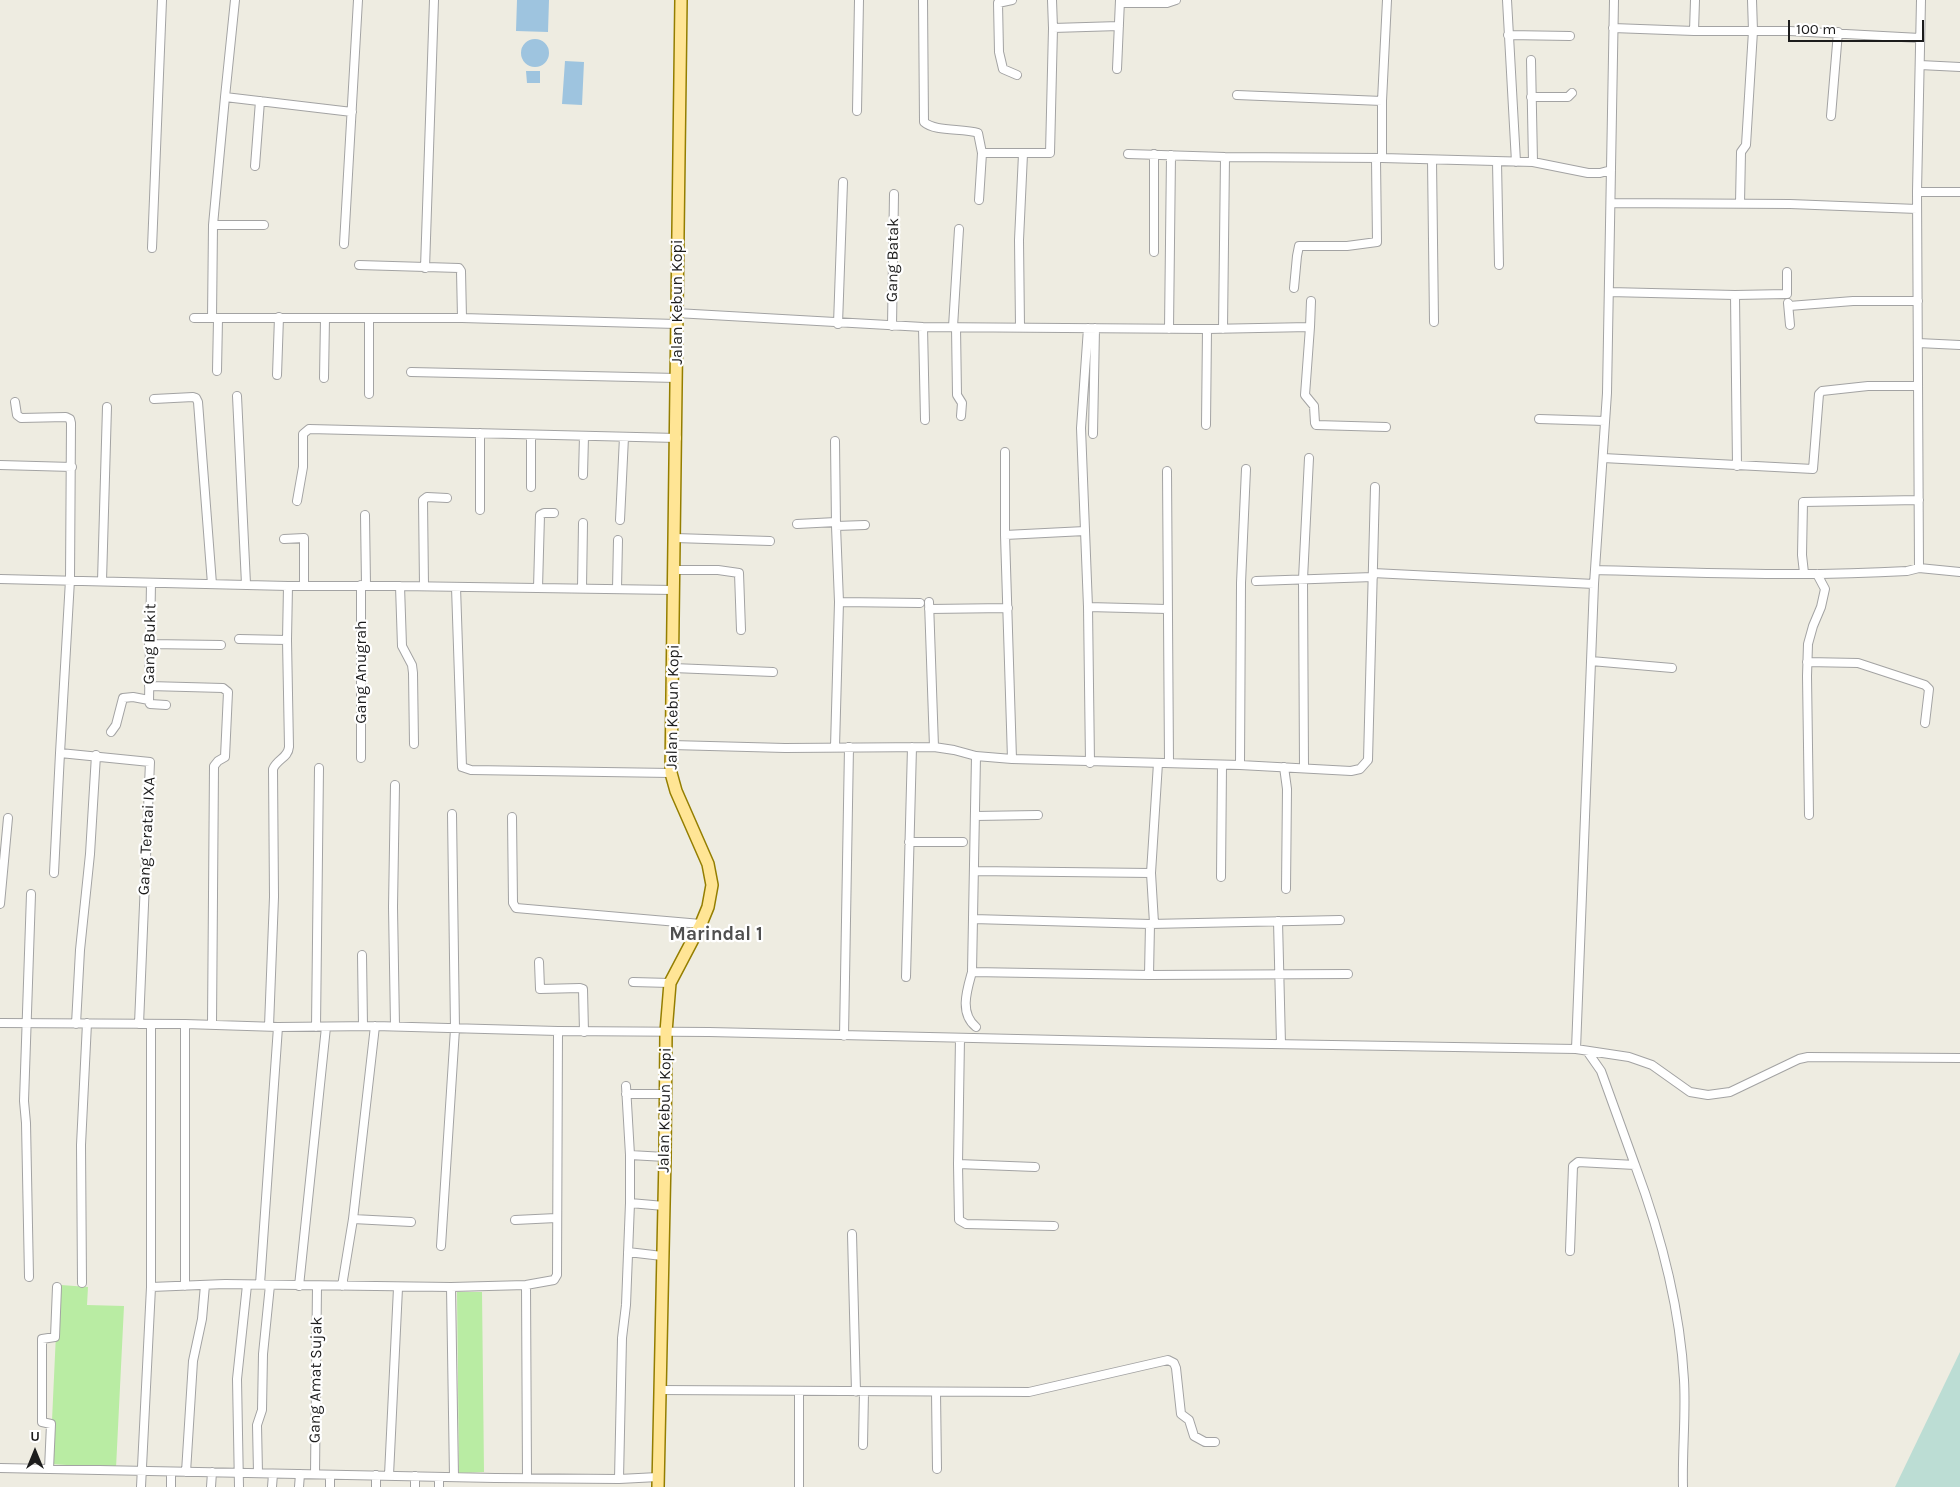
<!DOCTYPE html>
<style>
body{margin:0}
#map{position:relative;width:1960px;height:1487px;overflow:hidden;background:#eeece1;font-family:Karla,sans-serif}
canvas{display:block}
.north{position:absolute;left:10px;top:1427px;width:50px;height:50px;-webkit-text-stroke:4px #fff;paint-order:stroke;rotate:0deg;font-size:14px;font-weight:700;line-height:20px;text-align:center;color:#1c1c1c}
.north::after{content:'';display:block;margin:auto;width:18px;height:22px;background:#1c1c1c;clip-path:polygon(50% 0,100% 100%,50% 72%,0 100%)}
.scale{position:absolute;left:1788px;top:20px;width:136px;height:22px;box-sizing:border-box;border:2px solid #1c1c1c;border-top:0;padding-left:6px;font-size:15px;line-height:18px;white-space:nowrap;color:#1c1c1c;-webkit-text-stroke:4px #fff;paint-order:stroke}
</style>
<div id="map">
<canvas width="1960" height="1487"></canvas>
<div class="north">U</div>
<div class="scale">100 m</div>
</div>
<script>
const ctx = document.querySelector('canvas').getContext('2d');
ctx.lineJoin = 'round';
function paint(path, color) {
  ctx.fillStyle = color;
  ctx.fill(path, 'evenodd');
}
function trace(path, color, width, dash) {
  ctx.strokeStyle = color;
  ctx.lineWidth = width;
  ctx.lineCap = dash ? 'butt' : 'round';
  ctx.setLineDash(dash || []);
  ctx.stroke(path);
}
function drawText(font, color, halo, rows, align = 'center') {
  ctx.font = font + ' Karla,sans-serif';
  ctx.lineWidth = 4.5;
  ctx.setLineDash([]);
  ctx.textBaseline = 'middle';
  ctx.strokeStyle = halo;
  ctx.fillStyle = color;
  for (const [text, x, y, turn = 0] of rows) {
    ctx.save();
    ctx.translate(x, y);
    ctx.rotate((+turn || 0) * Math.PI / 180);
    ctx.textAlign = isNaN(turn) ? turn : align;
    if (halo) ctx.strokeText(text, 0, 0);
    ctx.fillText(text, 0, 0);
    ctx.restore();
  }
}
paint(new Path2D(`
 M 61,1285 L 88,1287 L 87,1305 L 124,1306 L 116,1468 L 50,1464 L 58,1290 Z
 M 457,1292 L 482,1292 L 484,1472 L 459,1473 Z`), '#b9eca3');
paint(new Path2D(`
 M 1960,1352 L 1960,1487 L 1895,1487 Z`), '#bcddd4');
paint(new Path2D(`
 M 517,0 L 549,0 L 548,32 L 516,31 Z
 M521 53a14 14 0 1 1 28 0a14 14 0 1 1-28 0Z
 M 565,61 L 584,62 L 582,105 L 562,104 Z
 M 526,71 L 540,71 L 540,83 L 527,83 Z`), '#9ec4df');
const minor = new Path2D(`
 M 235,0 L 225,97 L 352,112
 M 923,0 L 924,122 C 935,132 963,128 978,133 L 982,153 L 979,200
 M 1012,0 L 998,3 L 999,52 L 1003,69 L 1017,75
 M 1507,0 L 1516,162
 M 1120,3 L 1167,3 L 1176,0
 M 1053,28 L 1119,26
 M 1613,28 L 1694,31 L 1790,31 L 1920,38
 M 1694,31 L 1695,0
 M 1508,35 L 1570,36
 M 1531,60 L 1533,162
 M 1920,65 L 1960,67
 M 1117,69 L 1120,0
 M 1237,95 L 1382,101
 M 1531,97 L 1568,97 L 1572,93
 M 857,111 L 859,0
 M 1831,116 L 1838,32
 M 982,153 L 1050,153 L 1053,28 L 1052,0
 M 1128,154 L 1225,157 L 1382,158 L 1533,162 L 1588,173 L 1600,173 L 1611,170
 M 1154,154 L 1154,252
 M 1382,158 L 1382,101 L 1387,0
 M 1432,160 L 1434,322
 M 1497,162 L 1499,265
 M 255,166 L 260,101
 M 1917,192 L 1960,192
 M 1612,203 L 1790,204 L 1917,209
 M 1740,203 L 1741,152 L 1746,145 L 1753,31 L 1752,0
 M 213,225 L 264,225
 M 344,244 L 358,0
 M 152,248 L 162,0
 M 359,265 L 459,268 L 461,271 L 462,318
 M 425,268 L 434,0
 M 1294,288 L 1297,256 L 1299,246 L 1347,246 L 1377,242 L 1376,159
 M 1609,292 L 1735,295 L 1737,466
 M 1735,295 L 1787,294 L 1787,272
 M 1788,303 L 1790,325
 M 1789,306 L 1853,301 L 1918,301
 M 676,313 L 923,327 L 1207,329 L 1310,327 L 1311,301
 M 194,318 L 462,318 L 676,324
 M 212,318 L 213,225 L 225,97
 M 369,318 L 369,394
 M 838,324 L 843,182
 M 892,326 L 894,194
 M 923,327 L 925,420
 M 953,327 L 959,229
 M 956,327 L 957,395 L 962,403 L 961,416
 M 1020,327 L 1019,240 L 1023,154
 M 1310,327 L 1305,395 L 1314,406 L 1315,423 L 1316,425 L 1386,427
 M 1088,328 L 1081,428 L 1088,607 L 1090,763
 M 1169,329 L 1171,155
 M 1223,329 L 1225,157
 M 1918,343 L 1960,345
 M 217,371 L 218,319
 M 411,372 L 677,378
 M 277,375 L 279,317
 M 324,378 L 325,318
 M 237,396 L 246,584
 M 154,399 L 193,397 L 196,398 L 198,402 L 212,584
 M 15,402 L 17,415 L 21,418 L 66,417 L 70,419 L 71,423 L 70,580 L 60,753 L 150,762 L 139,1024
 M 1539,419 L 1605,421
 M 1206,425 L 1207,329
 M 1093,434 L 1095,328
 M 531,435 L 531,487
 M 1005,452 L 1005,535 L 1012,759
 M 1603,458 L 1813,469 L 1819,394 L 1822,391 L 1868,386 L 1918,386
 M 0,465 L 72,467
 M 1167,471 L 1169,763
 M 583,475 L 584,436
 M 297,501 L 303,467 L 303,434 L 309,429 L 677,438
 M 480,510 L 480,433
 M 365,515 L 366,585
 M 620,520 L 624,437
 M 797,524 L 836,522
 M 836,526 L 865,525
 M 1005,535 L 1085,531
 M 675,538 L 770,541
 M 284,539 L 304,538 L 304,585
 M 1919,568 L 1917,192 L 1921,0
 M 675,570 L 718,570 L 739,573 L 741,630
 M 1596,570 C 1700,573 1804,577 1907,571 L 1919,568 L 1960,572
 M 1373,573 L 1594,584
 M 1804,573 L 1802,555 L 1803,502 L 1919,500
 M 0,579 L 288,586 L 400,586 L 674,590
 M 102,581 L 107,407
 M 1256,581 L 1373,577
 M 151,583 L 149,702 L 150,704 L 166,705
 M 361,585 L 361,758
 M 400,586 L 402,646 L 412,665 L 413,673 L 414,744
 M 424,586 L 423,500 L 427,497 L 447,498
 M 456,587 L 462,767 L 471,770 L 671,773
 M 538,588 L 540,515 L 544,513 L 554,513
 M 582,588 L 583,523
 M 617,589 L 618,540
 M 839,602 L 920,603
 M 929,602 L 934,747
 M 1088,607 L 1167,609
 M 929,609 L 1008,608
 M 239,639 L 287,640
 M 149,644 L 221,645
 M 1591,661 L 1672,668
 M 1807,662 L 1858,663 L 1925,685 L 1929,689 L 1925,723
 M 673,668 L 773,672
 M 149,686 L 223,688 L 228,692 L 225,757 L 218,761 L 214,766 L 212,1024
 M 111,732 L 116,725 L 123,698 L 133,697 L 149,700
 M 672,745 L 785,748 L 934,747 L 954,750 L 976,756 L 1012,759 L 1240,765 L 1351,771 L 1360,769 L 1368,760 L 1375,487
 M 835,747 L 839,602 L 836,526 L 835,441
 M 976,756 L 972,972 C 967,990 959,1013 976,1027
 M 1240,765 L 1241,583 L 1246,469
 M 1284,767 L 1287,789 L 1286,889
 M 1304,768 L 1303,579 L 1309,458
 M 395,785 L 393,907 L 395,1026
 M 1809,815 L 1807,676 L 1808,644 L 1813,626 L 1821,607 L 1825,589 L 1817,574
 M 975,816 L 1038,815
 M 512,817 L 513,903 L 516,908 L 701,924
 M 909,842 L 963,842
 M 974,871 L 1151,873
 M 54,873 L 60,753
 M 1221,877 L 1222,765
 M 0,904 L 8,818
 M 973,919 L 1150,924 L 1340,920
 M 1278,921 L 1281,1044
 M 1154,923 L 1151,873 L 1158,763
 M 362,955 L 363,1026
 M 539,962 L 540,989 L 580,988 L 583,989 L 584,1032
 M 972,972 L 1149,975 L 1348,974
 M 1149,975 L 1150,924
 M 906,977 L 912,747
 M 633,982 L 670,983
 M 0,1023 L 185,1024 L 278,1027 L 375,1026 L 558,1031 L 709,1032 L 1149,1042 L 1576,1049 L 1629,1057 L 1652,1065 L 1690,1092 L 1708,1095 L 1730,1092 L 1799,1059 L 1808,1057 L 1960,1058
 M 76,1024 L 80,950 L 90,854 L 96,755
 M 185,1024 L 185,1286
 M 269,1026 L 274,897 L 273,769 C 277,759 288,758 289,747 L 287,640 L 288,586
 M 316,1027 L 319,768
 M 844,1036 L 849,747
 M 960,1038 L 958,1164 L 959,1220 L 966,1224 L 1054,1226
 M 1576,1049 L 1594,584 L 1607,393 L 1614,0
 M 626,1094 L 665,1094
 M 630,1155 L 665,1157
 M 958,1164 L 1035,1167
 M 1635,1165 C 1660,1232 1680,1308 1684,1380 C 1686,1416 1682,1451 1683,1487
 M 630,1203 L 664,1206
 M 353,1219 L 411,1222
 M 515,1220 L 556,1218
 M 852,1234 L 856,1392
 M 441,1246 L 455,1029 L 452,814
 M 1570,1251 L 1573,1166 L 1578,1162 L 1635,1165 L 1601,1071 L 1587,1051
 M 628,1252 L 662,1256
 M 29,1277 L 26,1123 L 24,1101 L 31,894
 M 82,1283 L 81,1145 L 87,1023
 M 260,1284 L 278,1027
 M 526,1285 L 527,1478
 M 299,1286 L 326,1027
 M 342,1286 L 353,1219 L 375,1026
 M 151,1287 L 225,1284 L 451,1287 L 526,1285 L 554,1280 L 557,1275 L 558,1031
 M 451,1287 L 454,1477
 M 659,1390 L 1029,1392 L 1168,1360 L 1174,1363 L 1176,1368 L 1181,1414 L 1189,1420 L 1194,1436 L 1205,1442 L 1215,1442
 M 799,1391 L 799,1487
 M 936,1392 L 937,1469
 M 863,1445 L 864,1392
 M 0,1468 L 495,1478 L 619,1479 L 658,1477
 M 49,1469 L 51,1424 L 42,1422 L 42,1339 L 55,1337 L 57,1287
 M 186,1472 L 193,1361 L 202,1319 L 205,1285
 M 258,1473 L 257,1425 L 262,1410 L 263,1354 L 270,1285
 M 315,1474 L 317,1286
 M 376,1475 L 376,1487
 M 389,1475 L 398,1288
 M 415,1476 L 415,1487
 M 439,1477 L 439,1487
 M 619,1479 L 622,1338 L 626,1305 L 630,1203 L 630,1155 L 626,1086
 M 141,1487 L 151,1287 L 151,1024
 M 171,1487 L 171,1472
 M 211,1487 L 212,1472
 M 239,1487 L 237,1379 L 247,1285
 M 272,1487 L 273,1474
 M 299,1487 L 300,1474
 M 330,1487 L 330,1475`);
const primary = new Path2D(`
 M 658,1487 L 665,1157 L 666,1032 L 670,983 L 701,924 L 708,907 L 712,885 L 708,864 L 676,791 L 671,773 L 681,0`);
trace(minor, '#a3a3a3', 10);
trace(primary, '#947e00', 14);
trace(minor, '#fff', 8);
trace(primary, '#ffe595', 11);
drawText('16px', '#1c1c1c', '#fff', [
 ["Gang Batak",893,260,-89],
 ["Jalan Kebun Kopi",677,302,-90],
 ["Gang Bukit",150,644,-89],
 ["Gang Anugrah",361,672,-90],
 ["Jalan Kebun Kopi",673,707,-89],
 ["Gang Teratai IXA",147,836,-87],
 ["Jalan Kebun Kopi",665,1110,-89],
 ["Gang Amat Sujak",316,1380,-89]
]);
drawText('bold 19px', '#4f4f4f', '#fff', [
 ["Marindal 1",716,935]
]);
</script>
